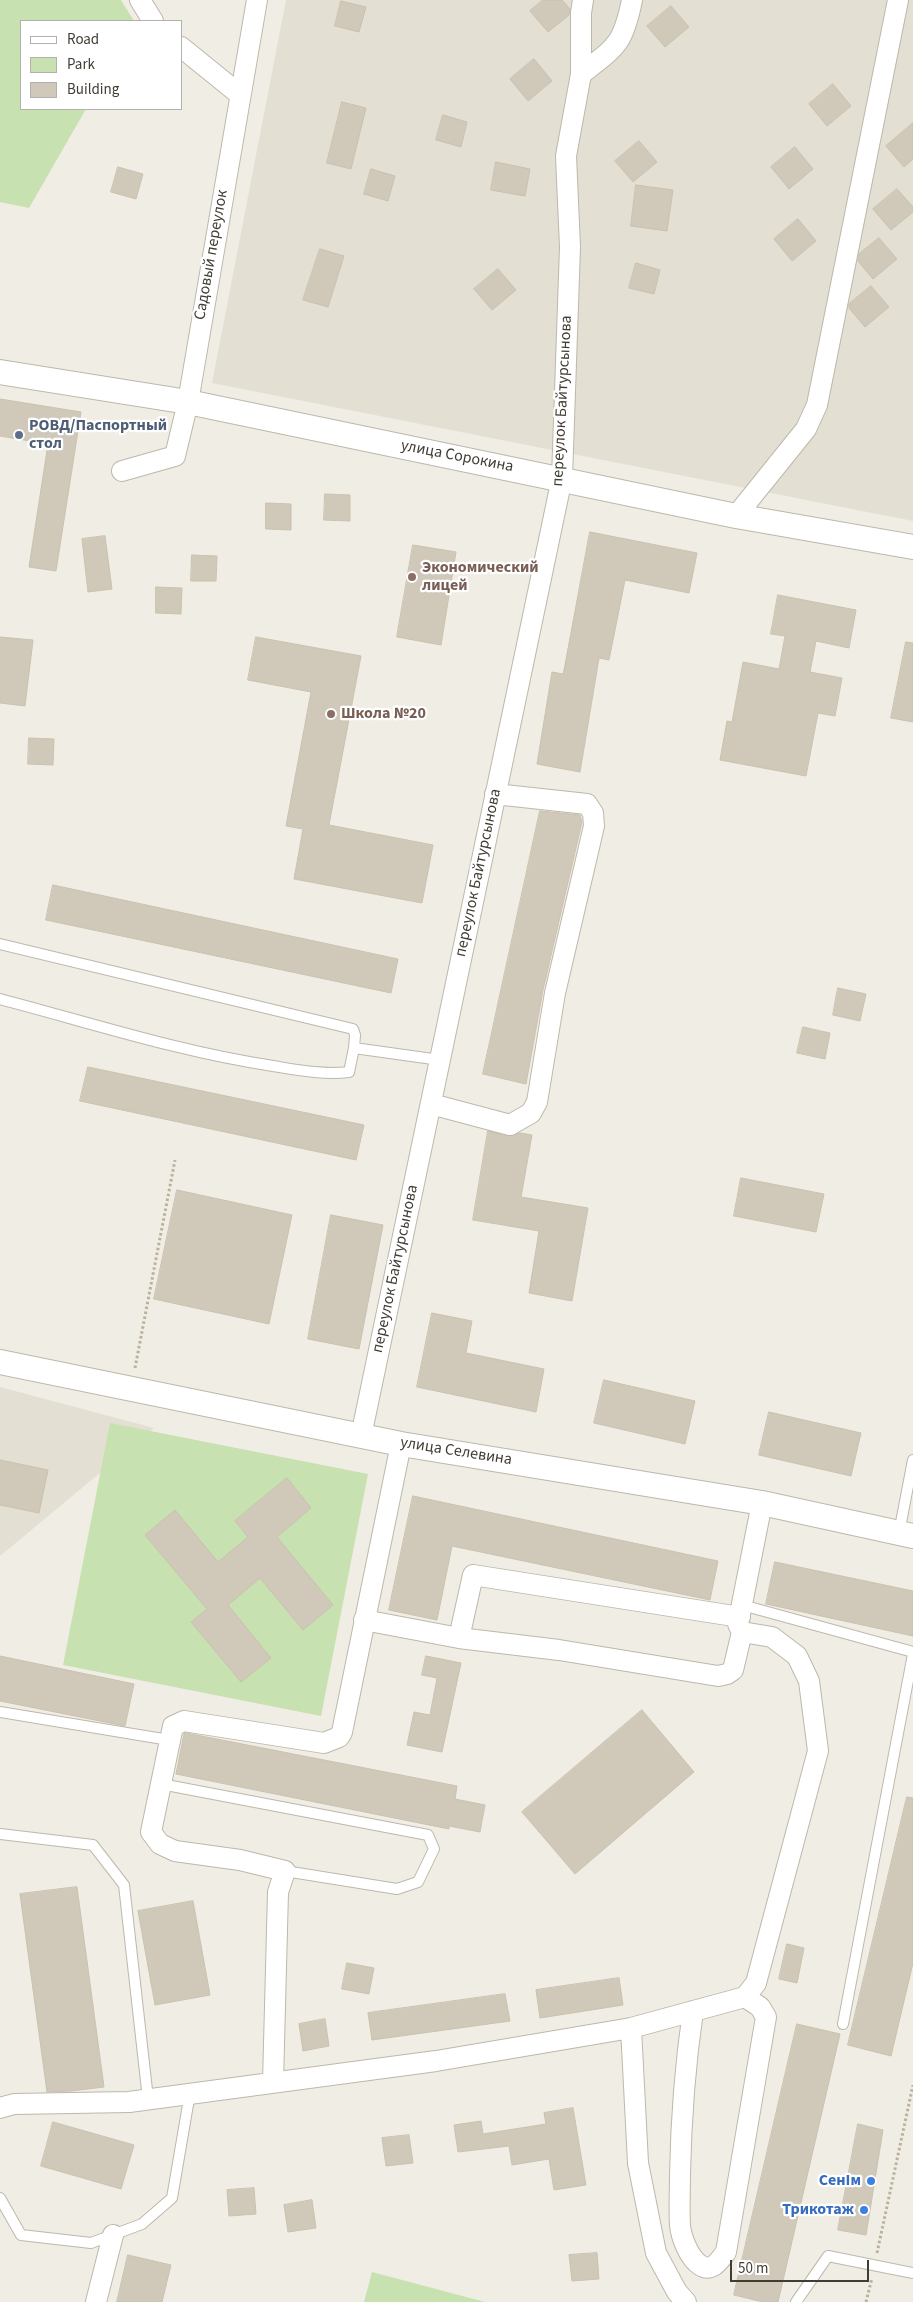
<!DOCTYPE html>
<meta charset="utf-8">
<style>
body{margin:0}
#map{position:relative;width:913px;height:2302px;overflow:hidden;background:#f0ede4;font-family:"Source Sans 3",sans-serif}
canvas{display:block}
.legend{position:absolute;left:20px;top:20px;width:162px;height:90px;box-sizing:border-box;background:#fff;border:1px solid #b3b1ae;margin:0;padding:6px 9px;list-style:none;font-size:15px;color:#413d34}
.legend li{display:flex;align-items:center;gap:10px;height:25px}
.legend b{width:25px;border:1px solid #b3b1ae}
.scale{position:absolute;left:730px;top:2260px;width:139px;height:22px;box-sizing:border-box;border:2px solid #413d34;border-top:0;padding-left:6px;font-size:15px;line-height:18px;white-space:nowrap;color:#413d34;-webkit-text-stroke:4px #fff;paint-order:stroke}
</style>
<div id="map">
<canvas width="913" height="2302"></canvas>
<ul class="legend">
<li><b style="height:6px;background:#fff"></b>Road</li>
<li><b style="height:14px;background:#c8e1b0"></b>Park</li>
<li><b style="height:14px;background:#d0c9ba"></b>Building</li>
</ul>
<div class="scale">50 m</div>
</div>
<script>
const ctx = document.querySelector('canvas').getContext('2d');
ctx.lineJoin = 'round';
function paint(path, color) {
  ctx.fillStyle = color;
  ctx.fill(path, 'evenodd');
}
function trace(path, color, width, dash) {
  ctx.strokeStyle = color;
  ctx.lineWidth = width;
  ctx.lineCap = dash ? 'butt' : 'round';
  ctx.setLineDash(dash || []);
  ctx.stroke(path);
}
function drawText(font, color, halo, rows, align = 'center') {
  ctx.font = font + ' "Source Sans 3",sans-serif';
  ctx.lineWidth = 4.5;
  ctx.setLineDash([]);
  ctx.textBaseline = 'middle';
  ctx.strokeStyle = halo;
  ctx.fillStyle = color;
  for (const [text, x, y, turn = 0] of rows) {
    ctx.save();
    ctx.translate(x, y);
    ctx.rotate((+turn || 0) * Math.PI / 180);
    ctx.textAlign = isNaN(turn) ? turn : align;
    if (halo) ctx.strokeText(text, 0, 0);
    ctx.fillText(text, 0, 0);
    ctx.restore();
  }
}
paint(new Path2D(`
 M 286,0 L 913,0 L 913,521 L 212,383 Z
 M 0,1387 L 154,1428 L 0,1556 Z`), '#e3dfd2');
paint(new Path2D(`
 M 0,0 L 121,0 L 134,21 L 21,21 L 21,109 L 86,109 L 29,208 L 0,202 Z
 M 110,1423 L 368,1474 L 321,1716 L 63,1665 Z
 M 372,2272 L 485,2302 L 364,2302 Z`), '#c8e1b0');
const building = new Path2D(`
 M 543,0 L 562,0 L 570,9 L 569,15 L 548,32 L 530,11 Z
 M 341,1 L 366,7 L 359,32 L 335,26 Z
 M 671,6 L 689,27 L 665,47 L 647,26 Z
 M 534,59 L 552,81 L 528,101 L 510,79 Z
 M 833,84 L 851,106 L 827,126 L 809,104 Z
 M 342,102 L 366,108 L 351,169 L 327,163 Z
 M 443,115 L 467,122 L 461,147 L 436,140 Z
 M 913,123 L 913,159 L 904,167 L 886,146 Z
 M 639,141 L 657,162 L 633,182 L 615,161 Z
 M 795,147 L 813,169 L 789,189 L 771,167 Z
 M 496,162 L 530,169 L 525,196 L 491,190 Z
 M 118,167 L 143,174 L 136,199 L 111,192 Z
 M 371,169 L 395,176 L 388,201 L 364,194 Z
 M 636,185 L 673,190 L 667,231 L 631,226 Z
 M 897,189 L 913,207 L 913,212 L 891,230 L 873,209 Z
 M 798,219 L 816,241 L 792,261 L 774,239 Z
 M 879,238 L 897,259 L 873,279 L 858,261 L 859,254 Z
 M 320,249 L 344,256 L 328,307 L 303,300 Z
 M 636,263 L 660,270 L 654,294 L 629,288 Z
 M 498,269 L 516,290 L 492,310 L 474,289 Z
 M 871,286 L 889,307 L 865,327 L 849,308 L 849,304 Z
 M 0,399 L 81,412 L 56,571 L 29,567 L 48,444 L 0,436 Z
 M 325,494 L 350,495 L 350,521 L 324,520 Z
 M 266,503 L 291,504 L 291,530 L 266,529 Z
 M 590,532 L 697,553 L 689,593 L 625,580 L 609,660 L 599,658 L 580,772 L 537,764 L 552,672 L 563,674 Z
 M 105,536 L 112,589 L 88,592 L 82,539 Z
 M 413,545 L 456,552 L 441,645 L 397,637 Z
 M 192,555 L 217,556 L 216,581 L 191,581 Z
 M 156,587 L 182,588 L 181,614 L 156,613 Z
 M 778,595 L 856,610 L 849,648 L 816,641 L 810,672 L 842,678 L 835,716 L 818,713 L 806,776 L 720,760 L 727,721 L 732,722 L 743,662 L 779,669 L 785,636 L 771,634 Z
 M 0,637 L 33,640 L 25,706 L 0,703 Z
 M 256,637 L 361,656 L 329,825 L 433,845 L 422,903 L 294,879 L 303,829 L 286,826 L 311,692 L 248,680 Z
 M 906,642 L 913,643 L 913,722 L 891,718 Z
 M 29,738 L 54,739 L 53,765 L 28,764 Z
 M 540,811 L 580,815 L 582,822 L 543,990 L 526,1084 L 483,1074 Z
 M 53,885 L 398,959 L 391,993 L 46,920 Z
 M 838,988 L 866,994 L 860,1021 L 833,1015 Z
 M 803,1027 L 830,1033 L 825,1059 L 797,1053 Z
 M 88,1067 L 364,1125 L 356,1160 L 80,1101 Z
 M 488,1131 L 507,1136 L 520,1133 L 532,1135 L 521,1197 L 588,1208 L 572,1301 L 529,1293 L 539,1231 L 473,1220 Z
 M 741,1178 L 824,1194 L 816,1232 L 734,1216 Z
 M 177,1190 L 292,1215 L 269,1324 L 154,1299 Z
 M 331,1215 L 383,1225 L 359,1349 L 308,1339 Z
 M 432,1313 L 472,1321 L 466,1353 L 544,1369 L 536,1412 L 417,1387 Z
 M 604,1380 L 695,1401 L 685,1444 L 594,1423 Z
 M 769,1412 L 861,1433 L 851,1476 L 759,1455 Z
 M 0,1460 L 48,1470 L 39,1513 L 0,1505 Z
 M 287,1478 L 311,1508 L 277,1537 L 333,1605 L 303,1630 L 260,1578 L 228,1605 L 271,1658 L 241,1682 L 191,1622 L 207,1609 L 145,1535 L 175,1510 L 218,1562 L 248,1537 L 235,1521 Z
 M 413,1496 L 718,1561 L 710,1600 L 452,1546 L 437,1620 L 389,1610 Z
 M 775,1562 L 913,1591 L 913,1636 L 766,1604 Z
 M 0,1656 L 134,1684 L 125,1726 L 0,1701 Z
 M 426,1656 L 461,1663 L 442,1752 L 407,1745 L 414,1712 L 430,1715 L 437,1678 L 422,1675 Z
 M 642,1710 L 694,1772 L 575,1874 L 522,1812 Z
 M 186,1733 L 457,1786 L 455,1799 L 485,1805 L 480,1832 L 449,1826 L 449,1829 L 176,1774 L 184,1734 Z
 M 907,1797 L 913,1798 L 913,1963 L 891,2056 L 848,2045 Z
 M 77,1887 L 104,2087 L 71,2091 L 47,2092 L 20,1894 Z
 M 193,1901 L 210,1995 L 155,2005 L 138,1911 Z
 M 787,1944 L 804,1948 L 797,1983 L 779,1979 Z
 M 347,1963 L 374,1968 L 369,1994 L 342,1989 Z
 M 619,1978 L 623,2005 L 540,2018 L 536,1990 Z
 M 505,1994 L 510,2021 L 372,2040 L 368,2013 Z
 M 325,2019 L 329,2046 L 303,2051 L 299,2024 Z
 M 797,2024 L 840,2034 L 778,2302 L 763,2302 L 734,2295 Z
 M 573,2108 L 586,2185 L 554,2190 L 549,2159 L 512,2165 L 509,2146 L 458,2152 L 454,2125 L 481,2121 L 483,2134 L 546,2124 L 544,2113 Z
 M 53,2122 L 134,2145 L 121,2189 L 41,2166 Z
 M 858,2124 L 883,2130 L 866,2235 L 838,2230 Z
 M 409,2135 L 413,2163 L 386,2166 L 382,2138 Z
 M 254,2188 L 256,2214 L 229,2216 L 227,2190 Z
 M 312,2200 L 316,2228 L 288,2232 L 284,2205 Z
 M 597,2253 L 599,2279 L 572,2281 L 569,2255 Z
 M 128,2255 L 171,2265 L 162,2302 L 117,2302 Z`);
paint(building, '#d0c9ba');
trace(building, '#cac1ae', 1);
const service = new Path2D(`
 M 0,944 L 353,1029 L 355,1035 L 354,1048 L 440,1060
 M 0,999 C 91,1023 180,1052 273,1066 C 298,1070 323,1075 349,1072 L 354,1048
 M 899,1533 L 913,1460
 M 742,1605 L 913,1652
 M 0,1712 L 169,1740
 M 161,1784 L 428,1835 L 434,1849 L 418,1882 L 397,1889 L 285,1871
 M 0,1834 L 93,1845 L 124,1885 L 148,2099
 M 843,2024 L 913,1654
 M 0,2198 L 21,2235 L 91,2243 L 142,2224 L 172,2198 L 190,2093
 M 796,2302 L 828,2256 L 913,2273`);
const minor = new Path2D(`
 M 140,0 L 153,21
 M 181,47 L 239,94
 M 581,74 C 616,47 623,45 632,0
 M 122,471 L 175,456 L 188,402 L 257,0
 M 736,516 L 806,429 L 817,405 L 898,0
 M 431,1104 L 510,1125 L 531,1113 L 537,1102 L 555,993 L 594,826 L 593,813 L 587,804 L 495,794
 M 361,1436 L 562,478 L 570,247 L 566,156 L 581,74 L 581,13 L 583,0
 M 364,1620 L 459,1638 L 559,1650 L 718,1676 L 727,1674 L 733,1670 L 742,1632
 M 459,1638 L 473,1575 L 740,1617
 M 693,2011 C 685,2066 681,2120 680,2175 C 680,2191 679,2208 680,2225 C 681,2237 689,2258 700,2265 C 712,2273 719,2261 726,2252 L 766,2017 L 760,2007 L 745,1997
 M 631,2028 L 638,2163 L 656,2253 L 677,2292 L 686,2302
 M 273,2082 L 278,1892 L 285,1871 L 240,1860 L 175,1851 L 160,1844 L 151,1832 L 173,1726 L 184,1721 L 324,1743 L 339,1737 L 342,1732 L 401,1444
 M 0,2108 L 14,2104 L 129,2102 L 436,2061 L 631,2028 L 745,1997 L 756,1983 L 818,1751 L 809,1681 L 797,1656 L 772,1637 L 742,1632 L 738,1624 L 762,1503
 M 96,2302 L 113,2235`);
const tertiary = new Path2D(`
 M 0,372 L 188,402 L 736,516 L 913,547
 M 0,1362 L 401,1444 L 762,1503 L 913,1536`);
trace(service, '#bdb8aa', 12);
trace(minor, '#bdb8aa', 22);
trace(tertiary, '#bdb8aa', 26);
trace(new Path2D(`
 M 135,1368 L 175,1160
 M 877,2253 L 913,2085
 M 866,2302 L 872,2278`), '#bbb19a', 3, [2.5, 2.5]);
trace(service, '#fff', 10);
trace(minor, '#fff', 20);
trace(tertiary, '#fff', 24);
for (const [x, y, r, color] of [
 [19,435,5,"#5c6f8a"],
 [412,577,5,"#8d6e63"],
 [331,714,5,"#8d6e63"],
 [871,2181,5,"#3f7fe0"],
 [864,2210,5,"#3f7fe0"]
]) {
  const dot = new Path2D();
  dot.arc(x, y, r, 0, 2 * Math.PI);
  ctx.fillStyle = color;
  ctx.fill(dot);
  trace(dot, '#fff', 2);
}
drawText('16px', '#413d34', '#fff', [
 ["Садовый переулок",212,255,-80],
 ["переулок Байтурсынова",563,401,-87],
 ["улица Сорокина",457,457,11],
 ["переулок Байтурсынова",479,873,-78],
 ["переулок Байтурсынова",396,1269,-78],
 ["улица Селевина",456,1452,9]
]);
drawText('bold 16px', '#4e5e75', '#fff', [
 ["РОВД/Паспортный",29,426],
 ["стол",29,444]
], 'left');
drawText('bold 16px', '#785e54', '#fff', [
 ["Экономический",422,568],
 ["лицей",422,586],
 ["Школа №20",341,714]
], 'left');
drawText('bold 16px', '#366cbe', '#fff', [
 ["СенIм",861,2181],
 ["Трикотаж",854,2210]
], 'right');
</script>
